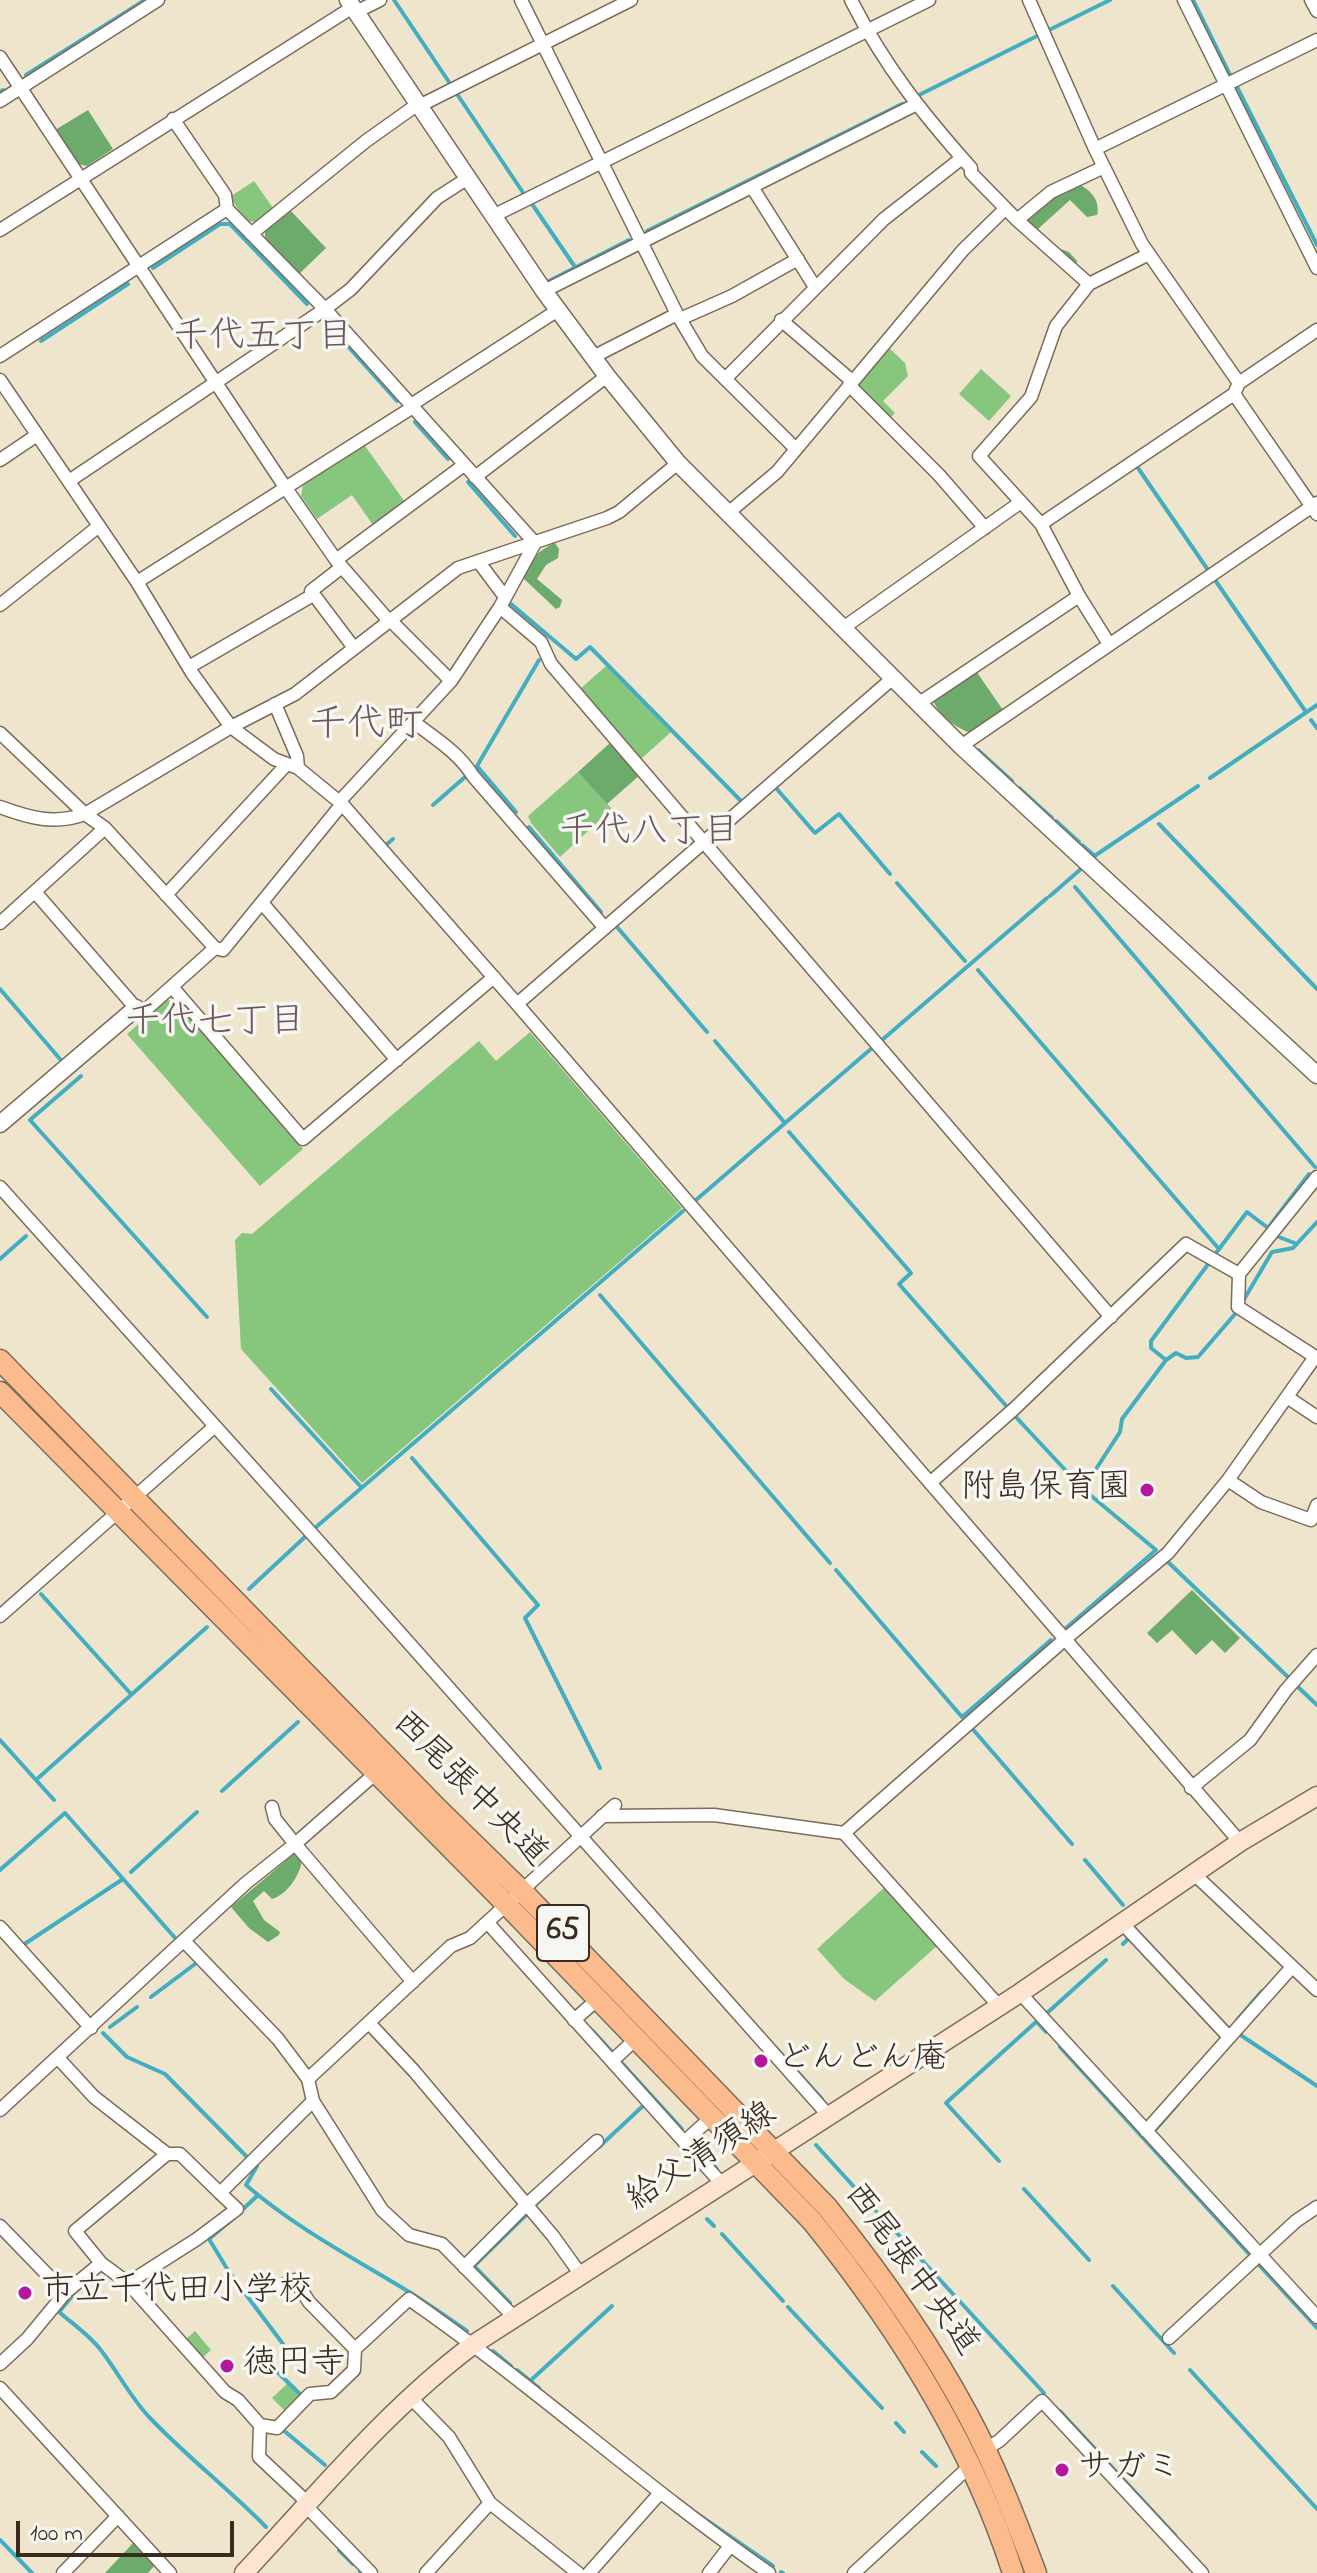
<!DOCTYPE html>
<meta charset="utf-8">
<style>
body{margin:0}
#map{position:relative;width:1317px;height:2573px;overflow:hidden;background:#efe5cc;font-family:"Indie Flower",sans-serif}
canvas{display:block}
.scale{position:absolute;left:16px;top:2521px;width:218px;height:36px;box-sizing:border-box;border:4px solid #3b2a1e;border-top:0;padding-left:10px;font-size:24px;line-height:28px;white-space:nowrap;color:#3b2a1e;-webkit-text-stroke:6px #f6f6f2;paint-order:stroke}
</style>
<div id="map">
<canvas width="1317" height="2573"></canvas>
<div class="scale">100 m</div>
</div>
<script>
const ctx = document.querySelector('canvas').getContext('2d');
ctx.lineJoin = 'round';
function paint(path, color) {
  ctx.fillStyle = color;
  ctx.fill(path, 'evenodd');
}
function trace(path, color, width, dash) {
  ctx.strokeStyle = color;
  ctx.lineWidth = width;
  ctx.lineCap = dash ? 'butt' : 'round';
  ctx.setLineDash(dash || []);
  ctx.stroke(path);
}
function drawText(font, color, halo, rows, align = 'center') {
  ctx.font = font + ' "Indie Flower","Klee One",sans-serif';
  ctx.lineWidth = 7;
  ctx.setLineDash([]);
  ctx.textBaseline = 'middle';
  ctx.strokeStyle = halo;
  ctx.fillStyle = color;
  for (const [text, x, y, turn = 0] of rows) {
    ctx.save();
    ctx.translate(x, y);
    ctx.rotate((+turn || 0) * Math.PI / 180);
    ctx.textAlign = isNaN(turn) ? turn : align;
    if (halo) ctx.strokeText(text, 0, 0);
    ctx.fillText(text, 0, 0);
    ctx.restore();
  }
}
paint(new Path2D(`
 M 254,181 L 273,208 L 256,222 L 246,221 L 230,197 Z
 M 888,347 L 905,363 L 908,376 L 883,401 L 895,413 L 889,419 L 855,387 Z
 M 981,369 L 1011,396 L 989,421 L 959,394 Z
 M 365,446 L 405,502 L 373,525 L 352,495 L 317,519 L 301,496 L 303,485 Z
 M 606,666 L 671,732 L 641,759 L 580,689 Z
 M 578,772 L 612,809 L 560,857 L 531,823 L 528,816 Z
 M 166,1000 L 175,1001 L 303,1149 L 260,1186 L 127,1034 Z
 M 530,1032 L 682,1208 L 362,1483 L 241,1349 L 235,1240 L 242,1233 L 252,1234 L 479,1041 L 496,1061 Z
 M 886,1886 L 938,1945 L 875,2001 L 844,1979 L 817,1949 Z
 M 195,2331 L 211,2350 L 201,2359 L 185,2340 Z
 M 288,2383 L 299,2394 L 298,2397 L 284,2410 L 272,2398 Z`), '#87c67d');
paint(new Path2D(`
 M 88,110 L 113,149 L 87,166 L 78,164 L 55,130 Z
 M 1078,184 C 1090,189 1101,201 1097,215 L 1087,217 L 1070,200 L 1038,229 L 1055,247 L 1069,252 L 1077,261 L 1076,269 L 1025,223 L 1050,198 Z
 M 291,211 L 326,248 L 298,275 L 265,240 L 265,231 Z
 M 555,543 L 559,549 L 558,558 L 546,565 L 537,579 L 562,600 L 560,607 L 556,609 L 524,579 C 525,563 540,549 555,543 Z
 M 976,671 L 1003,710 L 971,733 C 956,728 938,715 933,700 Z
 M 611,742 L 640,775 L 607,804 L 578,772 Z
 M 1192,1590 L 1240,1638 L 1225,1653 L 1212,1640 L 1196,1655 L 1172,1630 L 1157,1643 L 1147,1633 Z
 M 294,1854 L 297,1854 L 302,1859 C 301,1874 287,1895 272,1899 L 264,1891 L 253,1901 L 264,1920 L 280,1932 L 279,1935 L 268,1942 L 249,1928 L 231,1907 Z
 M 134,2542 L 155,2565 L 148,2573 L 105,2573 Z`), '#6dab6c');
trace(new Path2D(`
 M 394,0 L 449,82
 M 1193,0 L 1230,75
 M 1049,30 L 1110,0
 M 26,75 L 145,0
 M 1237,87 L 1317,245
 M 0,92 L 3,90
 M 457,94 L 524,194
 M 919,95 L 1037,36
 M 532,204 L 575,267
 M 647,231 L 902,104
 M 153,268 L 220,224 L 230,224 L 307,304
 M 549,281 L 629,240
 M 328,324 L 397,401
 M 41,341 L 128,284
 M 415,422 L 448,459
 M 1138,468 L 1208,570
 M 468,482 L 515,536
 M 1215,580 L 1306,712
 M 511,604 L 576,659 L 590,647 L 741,801
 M 1311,720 L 1317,728
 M 978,750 L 1012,781
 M 1210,778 L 1317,705
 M 776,788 L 815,833 L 839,814 L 890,874
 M 1019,788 L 1052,818
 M 433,805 L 465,777
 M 516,812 L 477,766 L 539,660
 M 1056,821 L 1079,842
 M 1159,824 L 1317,989
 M 529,827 L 601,912
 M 387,844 L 393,839
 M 1082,845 L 1095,856
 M 1093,857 L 1198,786
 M 897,883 L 965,961
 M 1075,887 L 1315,1167
 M 1050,896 L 1082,868
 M 617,927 L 707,1032
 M 978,970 L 1219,1249
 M 0,989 L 60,1059
 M 882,1040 L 1047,898
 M 715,1041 L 785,1123
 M 81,1076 L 30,1120 L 207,1317
 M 789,1132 L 911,1273 L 899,1284 L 1008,1408
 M 696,1200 L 872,1048
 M 1279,1237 L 1297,1244
 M 1216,1253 L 1247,1212 L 1268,1228 L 1309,1174
 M 0,1259 L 26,1236
 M 600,1295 L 830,1563
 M 1243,1301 L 1272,1252 L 1293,1248 L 1317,1222
 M 1166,1360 L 1151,1348 L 1151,1341 L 1209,1263
 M 271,1389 L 361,1487
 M 1014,1415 L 1083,1489
 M 412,1458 L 538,1605 L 525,1618 L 600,1768
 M 315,1528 L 683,1211
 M 1167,1561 L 1288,1677
 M 836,1570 L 962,1717 L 1051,1640
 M 249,1589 L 307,1535
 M 41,1594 L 131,1694
 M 1065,1629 L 1156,1550 L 1083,1489 L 1120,1432 L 1122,1419 L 1166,1360 L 1176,1353 L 1186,1358 L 1198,1357 L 1235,1314
 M 1298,1687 L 1317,1705
 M 970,1726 L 1072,1844
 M 0,1740 L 54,1800
 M 36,1780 L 207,1627
 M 222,1791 L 298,1722
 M 1085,1860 L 1123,1905
 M 0,1870 L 65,1813 L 176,1939
 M 131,1872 L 197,1812
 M 1123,1944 L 1127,1940
 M 23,1945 L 123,1879
 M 151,1997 L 195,1964
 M 1047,2013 L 1106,1960
 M 1237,2020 L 1262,1991
 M 1037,2022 L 1046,2032
 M 110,2027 L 137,2007
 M 593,2031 L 613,2053
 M 103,2033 L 127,2057 L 165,2074 L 248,2158
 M 1236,2036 L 1239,2034 L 1317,2086
 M 775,2047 L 822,2099
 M 1060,2047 L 1249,2254
 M 621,2062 L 682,2129
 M 1156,2129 L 1178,2104
 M 816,2145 L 876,2211
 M 697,2146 L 717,2169
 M 599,2147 L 644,2105
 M 999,2161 L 946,2103 L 1036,2022
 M 257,2166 L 246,2185 C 296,2228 350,2256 406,2290 C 427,2303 447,2317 467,2331
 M 1024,2189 L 1089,2260
 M 535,2205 L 551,2190
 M 240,2212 L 257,2196
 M 234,2218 L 209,2239 L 229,2272 L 283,2344
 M 707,2219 L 714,2226
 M 896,2232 L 1044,2393
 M 722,2234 L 783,2301
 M 1260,2266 L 1317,2328
 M 1113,2286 L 1174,2353
 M 73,2295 L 59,2312 C 73,2324 89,2335 100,2349 C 118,2372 130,2397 150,2418 C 187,2457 229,2489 266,2527
 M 510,2303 L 474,2266 L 526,2215
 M 788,2307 L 882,2408
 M 493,2351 L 511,2366
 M 266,2361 L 302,2396
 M 517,2370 L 539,2388
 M 1190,2370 L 1317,2509
 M 530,2381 L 612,2306
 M 1060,2411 L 1175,2535
 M 896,2423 L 904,2432
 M 282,2429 L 325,2465
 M 922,2452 L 936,2466
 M 696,2513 L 773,2566
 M 0,2540 L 32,2573
 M 339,2550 L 353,2564
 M 360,2572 L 361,2573
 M 781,2572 L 783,2573`), '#43aec1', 4);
const minor = new Path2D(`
 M 521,0 L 677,314 L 702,356 L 796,449
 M 851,0 C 884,65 922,113 971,168 L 971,173 L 1017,220 L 1051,192 L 1104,167
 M 1029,0 L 1095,149 L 1142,244 L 1239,383
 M 1184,0 L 1317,268
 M 1311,0 L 1317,11
 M 356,12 L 380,0
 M 0,57 L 285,487 L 336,560 L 389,621
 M 0,101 L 158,0
 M 419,106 L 631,0
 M 173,119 L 225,195 L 227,209
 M 1095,149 L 1317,40
 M 752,187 L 815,287
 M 493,216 L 929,0
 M 1017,220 L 1089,284
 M 0,230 L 353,7
 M 251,234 L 366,141 L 418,104
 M 1149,254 L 1089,284 L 1056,326 L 1031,397 L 979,456 L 1041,524 L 1234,394 L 1239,383 L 1317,330
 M 544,291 L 915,105
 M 680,319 L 732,296 L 798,259
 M 781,320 L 852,381
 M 0,356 L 227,209 L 325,309 L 535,543
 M 593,357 L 677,314
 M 725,379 L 884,219 L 962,158
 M 0,380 L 137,582 L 192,673 L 231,727 L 274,759 L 298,768 L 342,804 L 517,1004 L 1240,1842
 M 849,385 L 939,475 L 985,528
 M 1234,394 L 1317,514
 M 411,405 L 558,310
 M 0,460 L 37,435
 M 475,477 L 607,376
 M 69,481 L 325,309 L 351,289 L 437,198 L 468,178
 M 728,513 L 777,472 L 963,250 L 1005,209
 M 1041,524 L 1079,596 L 1109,644
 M 336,560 L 464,465
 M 478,561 L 505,597
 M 342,567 L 311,591 L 354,648
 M 137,582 L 413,407
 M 0,605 L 99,526
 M 500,607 L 541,642 L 551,664 L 1111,1317
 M 390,620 L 451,681
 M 843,628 L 1021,502
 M 189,667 L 313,595
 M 275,704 L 297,756 L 298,768
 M 918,704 L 1079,596
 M 415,723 C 436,739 459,753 473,776 L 605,928
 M 0,733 L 85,814 L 105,828 L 215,948
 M 961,746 L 1317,503
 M 339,802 L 451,681 L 500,607 L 535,543
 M 0,807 C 30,818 54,825 85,814 L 231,727 L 295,694 L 458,568 L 607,518 L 619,512 L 678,463
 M 35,892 L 141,1014 L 215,948 L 223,950 L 342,804
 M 166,895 L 287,764
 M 263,904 L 397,1060
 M 0,923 L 105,828
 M 172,987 L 303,1139 L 494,977
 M 517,1004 L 893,678
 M 1317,1177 L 1239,1274 L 1238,1307 L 1317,1358
 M 0,1187 L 313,1535 L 829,2116
 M 1287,1397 L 1317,1417
 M 1228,1480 L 1261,1502 L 1311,1520 L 1317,1505
 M 930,1483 L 1014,1409 L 1186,1244 L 1239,1274
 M 0,1616 L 214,1427
 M 1191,1788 L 1250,1740 L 1286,1690 L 1317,1655
 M 272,1807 L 275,1819 L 295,1844 L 413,1982
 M 602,1816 L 714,1815 L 844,1833 L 999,2006
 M 844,1833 L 1064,1640 L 1168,1553 L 1228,1480 L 1315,1357
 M 1193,1873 L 1317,1990
 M 487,1922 L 722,2184
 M 1122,1923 L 1229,2037
 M 0,1927 L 91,2028
 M 184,1941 L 278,2039 L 308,2079 L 313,2101 L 382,2210 L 409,2235 L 442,2244 L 515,2318
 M 1020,1993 L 1317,2317
 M 574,2020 L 598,1999
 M 369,2023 L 414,2071 L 553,2236 L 581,2275
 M 59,2059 L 94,2097 L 167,2154 L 180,2154 L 220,2193
 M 612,2061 L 637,2038
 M 308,2079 L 451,1946 L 470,1938 L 615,1805
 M 0,2110 L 246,1883 L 295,1844 L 376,1773
 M 1146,2131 L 1292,1967
 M 684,2142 L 713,2116
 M 167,2154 L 75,2231 L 101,2263 L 128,2283 L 225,2392 L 238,2400 L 260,2425 L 259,2457 L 309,2504
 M 0,2226 L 65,2293
 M 464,2267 L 525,2206 L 597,2141
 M 128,2283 L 197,2239 L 237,2209 L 220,2193 L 313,2101
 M 280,2286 L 295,2280 L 309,2302 L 355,2349
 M 1169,2338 L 1296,2221 L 1317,2207
 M 0,2364 L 27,2339 L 65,2293 L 101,2263
 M 0,2388 L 170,2573
 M 410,2397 L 449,2437 L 490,2503 L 578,2573
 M 260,2425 L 277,2428 L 310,2394 L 331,2392 L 354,2370 L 355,2349 L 409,2299 C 533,2385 645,2487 769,2573
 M 985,2449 L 999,2441 L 1042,2401 L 1202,2573
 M 307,2507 L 371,2573
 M 63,2573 L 118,2516
 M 426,2573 L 490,2503
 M 589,2573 L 660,2493
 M 709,2573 L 730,2546
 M 854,2573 L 970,2466`);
const tertiary = new Path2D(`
 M 348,0 L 544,291 L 607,376 L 678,463 L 961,746 L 1317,1075
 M 0,1124 L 136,1008`);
const secondary = new Path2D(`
 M 244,2573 C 318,2494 387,2409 474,2344 L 1020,1993 L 1240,1842 L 1317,1796`);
const primary = new Path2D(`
 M 0,1360 L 439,1810 L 521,1890 L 827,2207 C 880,2273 928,2340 968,2415 C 995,2465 1016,2520 1036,2573
 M 0,1392 L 506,1904 L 812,2221 C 896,2325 972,2444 1013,2573`);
trace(minor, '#7a6b5b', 15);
trace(tertiary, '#7a6b5b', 19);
trace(secondary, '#7a6b5b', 21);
trace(primary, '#7a6b5b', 23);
trace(minor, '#fff', 12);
trace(tertiary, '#fff', 16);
trace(secondary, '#fde4d1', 18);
trace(primary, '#fbbb8d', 20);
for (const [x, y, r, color] of [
 [1147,1490,8,"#b5179e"],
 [761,2061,8,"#b5179e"],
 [25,2293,8,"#b5179e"],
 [227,2366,8,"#b5179e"],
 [1062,2470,8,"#b5179e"]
]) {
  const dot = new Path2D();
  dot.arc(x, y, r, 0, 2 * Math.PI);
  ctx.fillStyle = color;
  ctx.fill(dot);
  trace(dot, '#f6f6f2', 3);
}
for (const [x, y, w] of [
 [563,1933,52]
]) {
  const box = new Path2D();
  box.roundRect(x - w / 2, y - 28, w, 56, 6);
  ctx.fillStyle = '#f6f6f2';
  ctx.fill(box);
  trace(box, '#3b2a1e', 2);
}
drawText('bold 32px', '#3b2a1e', null, [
 ["65",563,1933]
]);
drawText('34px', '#3b2a1e', '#f6f6f2', [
 ["附島保育園",1131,1490,"right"],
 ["どんどん庵",777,2061],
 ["市立千代田小学校",41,2293],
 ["徳円寺",243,2366],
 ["サガミ",1078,2470]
], 'left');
drawText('34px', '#3b2a1e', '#f6f6f2', [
 ["西尾張中央道",468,1791,45],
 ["給父清須線",703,2159,-33],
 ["西尾張中央道",909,2271,54]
]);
drawText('36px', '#6d575c', '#f6f6f2', [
 ["千代五丁目",263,340],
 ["千代八丁目",649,835],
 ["千代七丁目",215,1025]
]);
drawText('38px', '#6d575c', '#f6f6f2', [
 ["千代町",366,729]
]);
</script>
